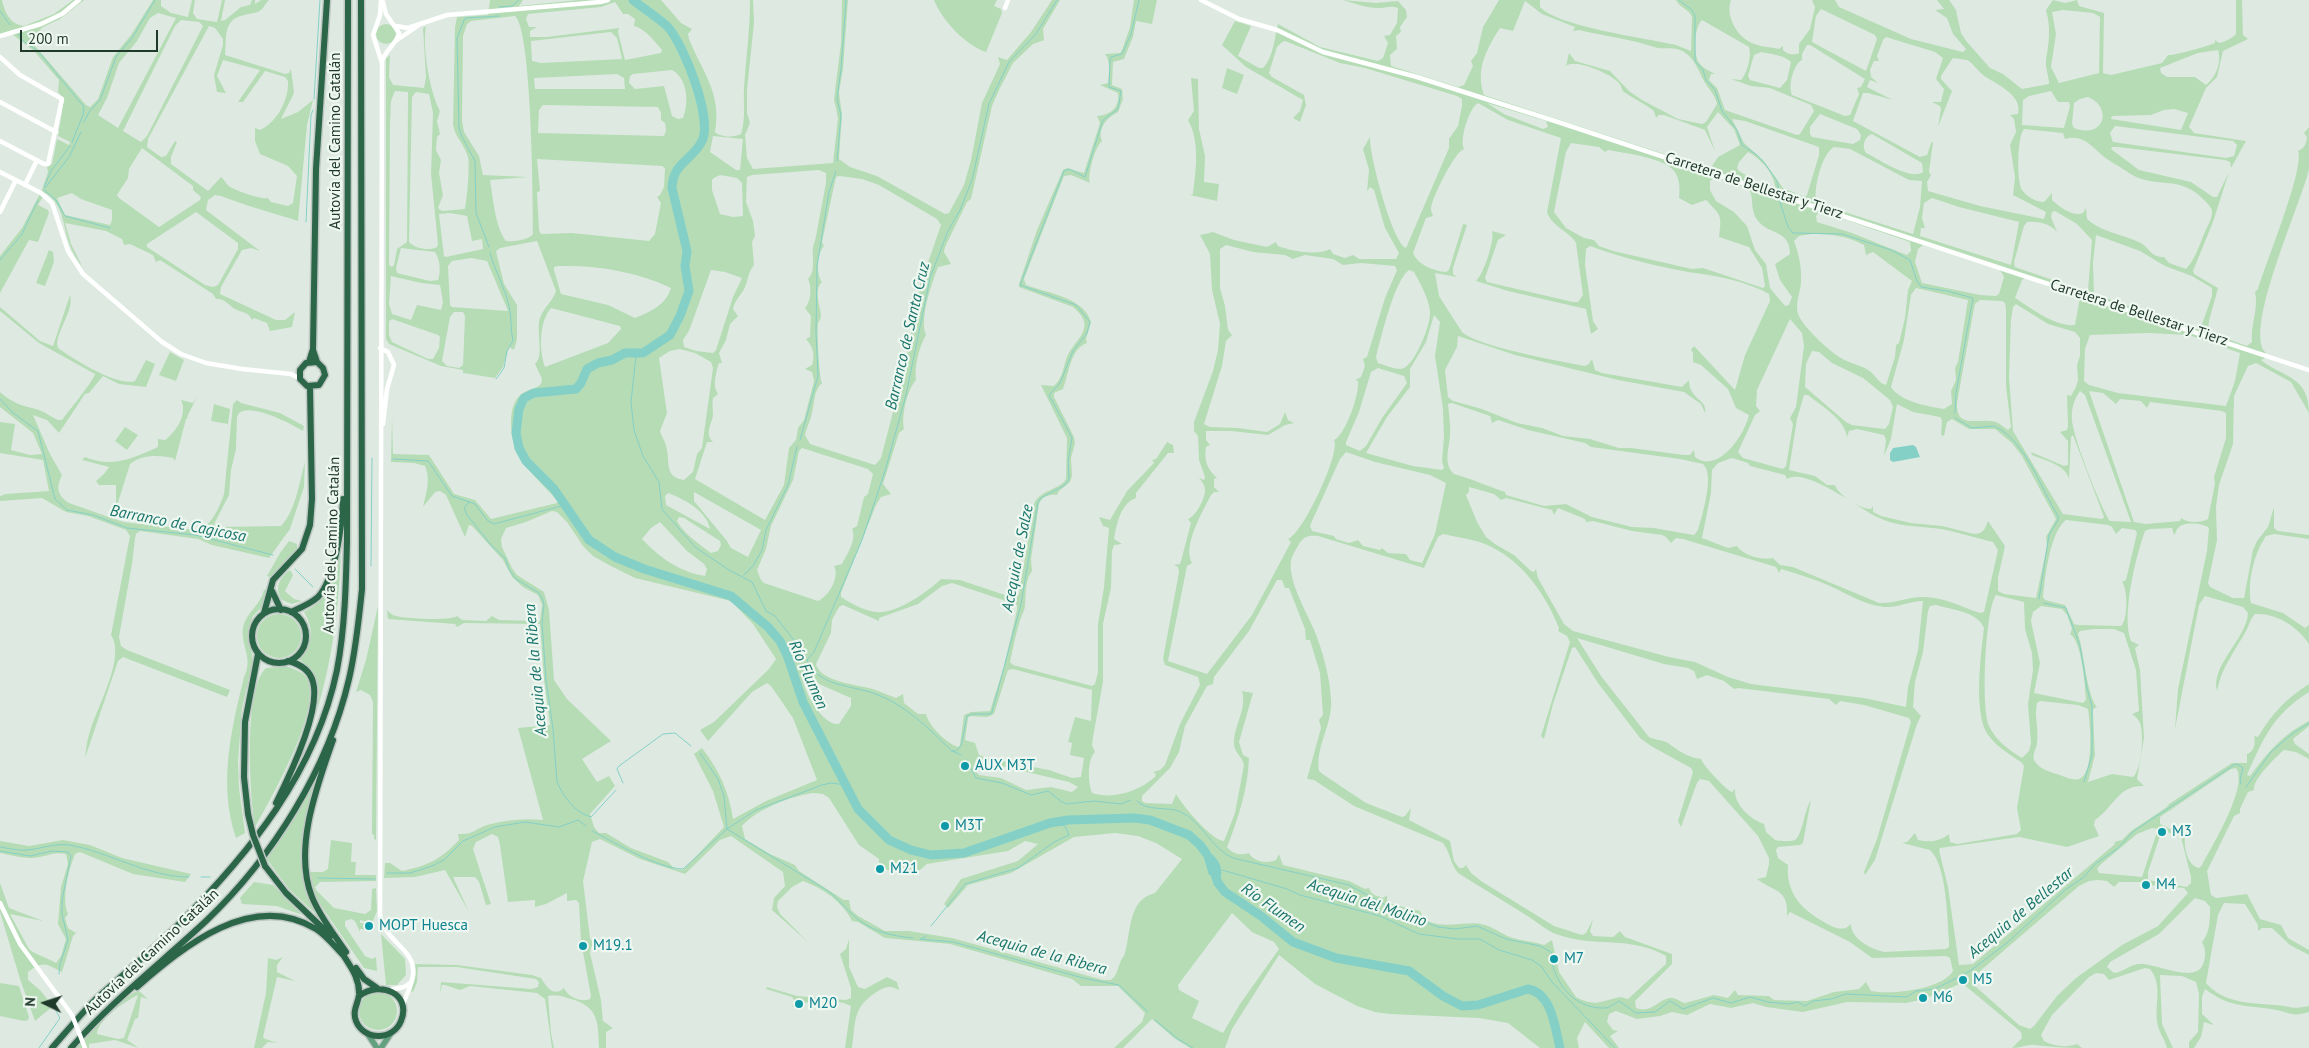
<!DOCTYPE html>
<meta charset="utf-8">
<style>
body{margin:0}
#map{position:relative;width:2309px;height:1048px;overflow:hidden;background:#deeae1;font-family:"PT Sans",sans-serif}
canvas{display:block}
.north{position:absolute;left:20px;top:978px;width:50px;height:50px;-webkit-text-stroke:4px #eef7f0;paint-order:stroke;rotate:274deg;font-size:14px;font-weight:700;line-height:20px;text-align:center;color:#1f392b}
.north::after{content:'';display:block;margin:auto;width:18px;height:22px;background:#1f392b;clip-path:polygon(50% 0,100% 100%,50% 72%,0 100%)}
.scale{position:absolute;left:20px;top:30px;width:138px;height:22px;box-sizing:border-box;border:2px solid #1f392b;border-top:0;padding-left:6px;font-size:15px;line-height:18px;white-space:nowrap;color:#1f392b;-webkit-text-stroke:4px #eef7f0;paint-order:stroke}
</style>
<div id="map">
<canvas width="2309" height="1048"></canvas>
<div class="north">N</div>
<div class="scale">200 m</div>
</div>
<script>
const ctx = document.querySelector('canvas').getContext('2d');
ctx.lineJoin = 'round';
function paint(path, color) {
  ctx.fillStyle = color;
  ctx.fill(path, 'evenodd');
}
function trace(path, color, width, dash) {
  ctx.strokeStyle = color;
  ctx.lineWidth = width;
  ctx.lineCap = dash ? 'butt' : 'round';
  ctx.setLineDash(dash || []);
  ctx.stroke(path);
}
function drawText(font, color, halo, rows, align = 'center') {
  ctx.font = font + ' "PT Sans",sans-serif';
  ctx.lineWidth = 4.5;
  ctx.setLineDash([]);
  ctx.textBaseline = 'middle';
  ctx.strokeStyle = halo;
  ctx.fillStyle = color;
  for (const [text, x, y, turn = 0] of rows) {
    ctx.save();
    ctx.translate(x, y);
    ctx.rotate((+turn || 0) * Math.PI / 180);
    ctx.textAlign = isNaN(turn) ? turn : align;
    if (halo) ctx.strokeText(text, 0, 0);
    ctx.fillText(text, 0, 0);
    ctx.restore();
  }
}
paint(new Path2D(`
 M 0,0 L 2,0 C 5,13 10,24 24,26 L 54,14 L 73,0 L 84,0 L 60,19 L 43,27 L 30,40 L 86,105 L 90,107 L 98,99 L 113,57 L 131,35 L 153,0 L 161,0 L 161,6 L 171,13 L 188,17 L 192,0 L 195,0 L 193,13 L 197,19 L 217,22 L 222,0 L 225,0 L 221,21 L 225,20 L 241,7 L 250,5 L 252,0 L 255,0 L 255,4 L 261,0 L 269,0 C 265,4 263,10 258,12 C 247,15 234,14 228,27 C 225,35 226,46 225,55 L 285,74 L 289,73 L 291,69 L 294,93 L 281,119 L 298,112 L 313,100 L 307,125 L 298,221 C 274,213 246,206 221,196 L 215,195 L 208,200 L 206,210 L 260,251 L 251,248 L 242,250 L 221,287 L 220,294 L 276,320 L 285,320 L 295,312 L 292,327 L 270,331 L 267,323 L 254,318 L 252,320 C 248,311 242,313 235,309 C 228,305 225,298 216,299 L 213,294 L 160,260 L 156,262 L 153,255 L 130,244 L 124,245 L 122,239 L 106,231 L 65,223 L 71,244 L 83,268 C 77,260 72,252 69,243 C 63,225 63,203 45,193 L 38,205 L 48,210 L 49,213 L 38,242 L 29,240 L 0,293 L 0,256 L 22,228 L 42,190 L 48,172 L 47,167 L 52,164 L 57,139 L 69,145 L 70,142 L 58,136 L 64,99 L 58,92 L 59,80 L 34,51 L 12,34 L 12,30 L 0,34 ZM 158,13 L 176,18 L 118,128 L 98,115 L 107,98 L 119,63 L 137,41 L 150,18 ZM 181,20 L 199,22 L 203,26 L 147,136 L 141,142 L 123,131 L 175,26 ZM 209,26 L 215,28 L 223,39 L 223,45 L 214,75 L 217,92 L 226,93 L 217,76 L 223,60 L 260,70 L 238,102 L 243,102 L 265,71 L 285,77 L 288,81 C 289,100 277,122 260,130 L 255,128 L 255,141 L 260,154 L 288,166 L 297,176 L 293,203 L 288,206 L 271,202 L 268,198 C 263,200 235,191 229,186 C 226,184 225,180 221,177 L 208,191 L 171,164 L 171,157 L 177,142 L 175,141 L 166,156 L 161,157 L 147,147 L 148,139 ZM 142,148 L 193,186 L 193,190 L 201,197 L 200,200 L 159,227 L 119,198 L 117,195 L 128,178 L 129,169 ZM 72,193 L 81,199 L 112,210 L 112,220 L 110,225 L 65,215 L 57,198 ZM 196,212 L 238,243 L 238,249 L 218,285 L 213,287 L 205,285 L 147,247 L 147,244 Z
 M 490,0 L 523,0 L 519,6 L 578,0 L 661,0 L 681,23 L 692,29 L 688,34 L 689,39 C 703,73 722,94 715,132 C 720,137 734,138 741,134 C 746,119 743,104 744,88 C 746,58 750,30 750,0 L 753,0 L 754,23 L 747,90 L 747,113 L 750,123 L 745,135 L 747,158 L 753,169 L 833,163 L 838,118 L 834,99 L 841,43 L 842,0 L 848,0 L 843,69 L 839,92 L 842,115 L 839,159 L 850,167 L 877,176 L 945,214 L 949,213 L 964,185 L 971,160 L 982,103 L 1000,64 L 998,57 L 1007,60 L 1031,32 L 1052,0 L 1060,0 L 1043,29 L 1044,40 L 1033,44 L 1013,63 L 1000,88 L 992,106 L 971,199 L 967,202 L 945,247 L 944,252 L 951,264 L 938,267 C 932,283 919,319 926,335 C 919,347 914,367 916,380 C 907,390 901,416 904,429 L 899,433 L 883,484 L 891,494 L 881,497 L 876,505 L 841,593 L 841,597 C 850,603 865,611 876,612 C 897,614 927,592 941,579 L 960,580 L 1014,598 L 1019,594 L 1034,504 C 1039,490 1060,490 1066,479 L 1067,438 L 1041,385 L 1054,386 C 1063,378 1063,367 1067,357 C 1076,337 1098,328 1073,307 L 1019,287 L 1019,284 L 1037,230 L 1063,170 L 1067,168 L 1084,173 L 1100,123 L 1097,116 C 1111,115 1120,107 1118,93 L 1100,85 L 1108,83 C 1109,74 1111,61 1105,54 L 1120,53 L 1122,50 L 1130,27 L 1134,0 L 1157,0 L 1152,24 L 1136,21 L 1133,37 L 1124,59 L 1113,62 L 1112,85 L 1122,89 L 1123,99 L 1118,112 C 1108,117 1097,128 1102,141 C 1095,147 1087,175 1090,183 L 1071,175 L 1064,176 L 1024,279 L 1026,285 C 1047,293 1084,297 1091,322 L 1086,339 L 1087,343 C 1070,349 1069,374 1063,389 L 1054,393 L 1054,397 L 1074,437 L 1075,443 L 1071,458 L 1072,476 L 1070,482 L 1059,491 L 1057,495 C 1050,494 1042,496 1039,504 L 1031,559 L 1032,571 C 1025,580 1026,594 1025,605 C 1025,611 1020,618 1019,624 C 1015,636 1013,649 1010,662 L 1013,665 L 1092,686 L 1095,684 L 1098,672 L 1098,624 L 1104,587 L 1109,528 L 1103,526 L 1099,517 L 1110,520 L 1127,491 L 1154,463 L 1152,460 L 1156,459 L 1167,442 L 1173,445 L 1174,453 L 1168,453 L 1136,493 L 1136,498 C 1120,504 1117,524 1114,539 L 1122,544 L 1114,545 L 1112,551 L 1111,588 L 1103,624 L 1103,682 L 1093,737 L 1092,745 L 1095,752 C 1087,760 1088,782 1092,793 C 1113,800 1139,791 1155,777 L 1156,774 L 1153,772 L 1160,770 L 1165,765 L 1180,724 L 1200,685 L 1198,677 L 1165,665 L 1163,659 L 1179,572 L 1178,567 L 1174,565 L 1180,564 L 1181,561 L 1191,523 L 1188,519 C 1196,516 1205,499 1205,490 C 1205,485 1202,482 1199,478 L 1204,480 L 1205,477 L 1199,460 L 1198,436 L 1194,431 L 1194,422 L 1213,371 L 1218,350 L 1220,324 L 1212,290 L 1210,254 L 1200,235 L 1213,232 L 1234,240 L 1267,247 L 1276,242 L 1278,246 C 1291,251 1318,256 1330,249 L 1333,254 L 1345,258 L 1353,255 L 1359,259 L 1396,259 L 1399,253 L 1385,228 L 1374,190 L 1370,187 L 1367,191 L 1369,170 L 1363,149 L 1370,137 C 1369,154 1392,242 1406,248 L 1449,148 L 1449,139 L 1458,126 L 1462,106 L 1462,99 L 1457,96 L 1365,68 L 1340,63 L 1285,41 L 1282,42 L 1277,47 L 1269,73 L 1272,77 L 1304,95 L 1306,105 L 1300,122 L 1293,118 L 1300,111 L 1303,100 L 1246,67 L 1222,45 L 1235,21 L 1251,26 L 1238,56 L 1259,68 L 1263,68 C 1274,56 1274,39 1278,24 L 1320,47 L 1378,61 L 1383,58 L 1388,43 L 1384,36 L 1390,35 L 1397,23 L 1398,8 C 1391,5 1385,8 1378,8 C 1366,8 1354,3 1342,0 L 1376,3 L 1398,1 L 1406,10 L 1407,17 L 1400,27 L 1401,32 L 1396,36 L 1397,49 L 1390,55 L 1391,66 L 1458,87 L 1464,85 L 1473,66 L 1471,61 L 1477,53 L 1483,27 L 1499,0 L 1540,0 L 1540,7 C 1559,27 1646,38 1676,45 L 1691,51 L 1692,17 C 1689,9 1680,8 1676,0 L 1731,0 C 1725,15 1737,37 1752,43 C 1760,47 1771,47 1779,49 L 1783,46 L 1783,50 C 1787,54 1793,56 1799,53 L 1799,44 L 1810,29 L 1815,7 L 1812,0 L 1835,0 L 1839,7 L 1911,39 L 1963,52 L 1966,49 L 1953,34 L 1947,18 L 1935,10 L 1944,9 L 1937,0 L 1949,0 L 1956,10 L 1961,33 L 1967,42 L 1990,68 L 2003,74 L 2022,89 L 2049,84 C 2049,76 2045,68 2046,60 C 2049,42 2051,28 2046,10 L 2053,0 L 2065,3 L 2077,0 L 2079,6 L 2104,13 L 2103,73 L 2111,75 L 2162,63 L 2168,55 C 2173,56 2209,46 2215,43 L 2215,40 L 2219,43 C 2225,42 2232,38 2236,34 L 2236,0 L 2242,0 L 2243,35 L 2248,39 L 2223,51 L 2217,77 L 2206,88 L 2189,127 L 2194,133 L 2246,141 L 2231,168 L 2230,162 L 2225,160 L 2118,147 L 2112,147 L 2111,149 L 2139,170 L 2191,182 L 2213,197 L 2217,197 L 2229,172 L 2213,222 L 2193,271 L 2194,274 L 2218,288 L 2209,321 L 2208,332 L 2247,346 L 2252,342 C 2250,325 2259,309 2255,292 L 2258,289 C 2265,265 2305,168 2298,151 C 2305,148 2306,144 2307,137 L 2304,133 L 2309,127 C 2309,140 2309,156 2309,169 C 2302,202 2242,331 2266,353 L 2265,358 L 2261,360 C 2284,378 2309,376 2309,413 L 2291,382 L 2256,363 L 2248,366 L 2234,396 L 2233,444 L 2219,485 L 2216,507 L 2217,540 L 2208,583 L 2210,587 L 2233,598 L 2244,598 L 2253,550 L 2257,541 L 2268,527 L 2274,507 L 2274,528 L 2278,531 L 2309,535 L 2309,539 L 2274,534 L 2266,536 C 2254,554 2247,582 2251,603 L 2283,613 L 2305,628 L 2309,625 L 2309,644 C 2297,626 2276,613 2255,614 C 2250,619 2249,626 2246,631 C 2235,651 2221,668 2217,691 C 2210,666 2247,638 2248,613 L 2243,607 L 2205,596 L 2199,605 L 2175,729 L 2178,689 L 2207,551 L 2209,528 C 2204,523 2183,521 2178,528 C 2176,530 2176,533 2174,535 L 2172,528 L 2150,529 L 2145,531 C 2136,556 2121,615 2131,641 L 2139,645 L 2135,648 L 2140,670 L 2144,738 L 2137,779 L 2144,786 C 2119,784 2113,808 2095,820 L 2094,825 L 2099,836 L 2067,847 L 2019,837 L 1940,848 L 1939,850 L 1948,887 L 1959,965 L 1973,964 L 2115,844 L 2114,842 L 2122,840 L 2131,831 L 2167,807 L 2169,804 L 2232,763 L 2247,763 L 2247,754 C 2254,752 2256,743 2254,736 L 2258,737 C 2272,713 2287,698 2309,684 L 2309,692 C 2273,715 2264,737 2247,775 L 2250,776 C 2267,753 2283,734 2309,721 L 2309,726 L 2293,739 L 2295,744 L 2309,754 L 2309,759 L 2296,752 L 2284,750 C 2276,757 2252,780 2254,790 L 2248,792 L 2240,809 L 2240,813 L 2234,816 L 2207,871 L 2211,895 L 2216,898 L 2247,894 L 2260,919 L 2281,925 L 2288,938 L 2309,950 L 2309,955 L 2290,945 L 2272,928 L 2262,928 L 2258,931 L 2258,925 L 2245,904 L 2224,903 L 2218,915 L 2206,983 C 2223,1003 2250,1003 2275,1005 C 2291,1006 2291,1010 2309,1006 L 2309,1012 C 2291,1018 2288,1011 2271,1009 C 2243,1005 2229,1007 2205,989 L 2202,997 L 2202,1014 L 2214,1025 L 2204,1022 L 2201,1037 L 2194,1048 L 2189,1048 L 2189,1042 L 2198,1032 L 2199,994 L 2196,982 L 2182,976 L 2160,975 L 2162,1024 L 2173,1048 L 2167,1048 C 2165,1040 2160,1034 2158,1026 C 2153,1007 2164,986 2150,969 L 2145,968 L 2109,980 L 2104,974 L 2096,973 L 2089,977 L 2052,1015 L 2041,1035 L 2044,1041 C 2053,1046 2067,1048 2077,1044 L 2082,1048 C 2064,1048 2052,1047 2035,1045 C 2031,1044 2019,1048 2012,1048 L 2022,1038 L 2021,1032 L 1962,983 L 1924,999 L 1906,1003 L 1847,1002 L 1803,1012 L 1766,1007 L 1753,1003 L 1731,1008 L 1710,1004 L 1687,1015 L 1672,1012 L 1660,1016 L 1637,1019 L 1616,1011 L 1609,1014 L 1607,1022 L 1613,1030 L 1618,1031 L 1610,1036 L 1619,1048 L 1609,1048 L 1585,1022 L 1577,1038 L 1579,1048 L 1540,1048 L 1508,1023 L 1479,1018 L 1390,1014 L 1375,1012 L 1357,1006 L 1315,984 L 1279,955 L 1232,1029 L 1225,1048 L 1190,1048 L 1174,1038 L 1152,1019 L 1123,1048 L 1114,1048 L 1142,1022 L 1145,1013 L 1118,986 L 1081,986 L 1072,979 L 950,944 L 885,938 L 858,922 L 852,921 C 842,901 824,889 803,881 L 792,887 L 778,901 L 777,907 L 780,914 L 809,943 L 772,910 L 774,898 L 785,886 L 783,872 L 731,836 L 720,840 L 685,874 L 640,859 L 600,839 L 592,842 L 583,881 L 590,938 L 594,945 L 591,947 L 590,953 L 601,1000 L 603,1021 L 613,1028 L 606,1032 L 606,1048 L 599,1048 C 598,1022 599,1007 571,999 C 564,997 556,994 548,996 L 551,1033 L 554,1048 L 552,1048 L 545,999 L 537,993 L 470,986 L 460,990 L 445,985 L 442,985 L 440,994 L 441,982 L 532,989 L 538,987 L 539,982 L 536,979 L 457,967 L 418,967 L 417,982 L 413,992 L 411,991 L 416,974 L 415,964 L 457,965 L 532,975 L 541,978 C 546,986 553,998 564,988 C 568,997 581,1003 590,999 L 591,996 L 581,941 L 579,903 L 576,900 L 567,901 L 567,893 L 546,904 L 535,907 L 535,900 L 508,902 L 500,845 L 498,837 L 492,834 L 476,842 L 473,849 L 491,904 L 486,905 L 479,882 L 475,877 L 453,877 L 469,912 L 445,870 L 415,877 L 384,878 L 385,863 L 390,863 L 402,871 C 429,865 440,860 459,840 L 458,834 C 473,835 475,829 487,825 C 506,820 524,818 543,820 L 518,728 L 550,725 L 544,680 L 540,624 L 464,623 L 457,627 L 455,624 L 388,619 L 387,610 C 389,612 391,614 393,615 C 401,619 452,621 457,616 L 462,620 L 486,621 L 492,616 L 499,620 L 540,621 L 542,605 L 538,595 L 523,587 L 512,577 L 503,560 L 472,526 L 469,525 L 465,537 L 446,495 L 440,491 L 435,492 L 423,507 C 426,493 431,480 425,466 L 414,463 L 391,462 L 392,416 L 393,454 L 429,455 L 454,494 L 475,500 L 491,519 L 557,503 L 558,501 C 537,478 510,457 511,423 C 511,415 512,407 516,400 C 524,388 534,391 541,384 L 542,379 L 535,364 C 544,356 537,334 539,322 C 541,309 553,302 556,291 L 537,241 L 500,248 L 496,251 L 504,284 L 517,305 L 517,339 L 514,350 L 509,347 L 503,367 L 495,378 L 463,373 L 463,370 L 441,366 L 389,344 L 386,339 L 386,59 L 390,55 L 389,77 L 393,85 L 424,88 L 426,77 L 423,28 L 426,26 C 422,47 430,93 440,111 L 437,121 L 440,134 L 437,137 L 436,150 L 441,160 L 439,173 L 443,195 L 438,208 L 442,211 L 465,209 C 467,197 470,167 468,157 C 465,145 455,137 453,125 L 455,27 L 457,17 L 488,15 ZM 1525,1 L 1542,14 L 1575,27 L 1573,31 L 1579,30 C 1604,36 1631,39 1654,47 C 1665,51 1675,44 1688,55 C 1696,62 1699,72 1704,81 C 1709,90 1715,94 1717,104 L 1706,122 L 1702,124 L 1678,119 L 1642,100 L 1629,91 L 1610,71 L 1575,61 L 1569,53 L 1566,66 C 1575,58 1611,74 1619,83 C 1622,86 1621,90 1624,92 C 1634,99 1645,104 1654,111 L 1656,118 L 1659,115 L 1664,115 L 1705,130 L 1715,151 L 1707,127 L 1718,112 L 1734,129 L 1740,145 L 1718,157 L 1710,169 L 1484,95 C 1475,70 1487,48 1500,28 L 1513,31 ZM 615,2 L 623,14 L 628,14 L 635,19 L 634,26 C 646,29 655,42 662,50 L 661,53 L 625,60 L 618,32 L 619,28 L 547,37 L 530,37 L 530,31 L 537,27 L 529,27 L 526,19 L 528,14 L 601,7 ZM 1821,9 L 1875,35 L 1877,39 L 1866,71 L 1812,42 L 1816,16 ZM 2063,10 L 2093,13 L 2100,17 L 2099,73 L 2059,83 L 2051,67 L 2056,34 L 2052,12 ZM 515,16 C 532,31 533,202 533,234 C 529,240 513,242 506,241 C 495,227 493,197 490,180 L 528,177 L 483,175 L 479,156 L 464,132 L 462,120 L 463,36 L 467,24 L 471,21 ZM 1702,20 L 1749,47 C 1752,56 1747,73 1741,80 L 1731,79 L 1751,86 L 1770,88 L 1811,105 L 1814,111 L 1800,134 L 1797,135 L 1725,110 L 1717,88 L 1709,80 L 1711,74 L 1715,74 C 1709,71 1701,67 1698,61 C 1694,52 1694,27 1702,20 ZM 611,32 L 617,38 L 622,59 L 541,63 L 532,61 L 531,41 ZM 1886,37 L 1935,52 L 1943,58 L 1936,79 L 1944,89 L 1941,102 L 1932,102 L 1940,106 L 1941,109 L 1938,127 L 1952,91 L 1941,79 L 1941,76 L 1953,58 C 1958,59 1965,59 1969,61 C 1974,65 1978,71 1983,75 C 1995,84 2023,94 2018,114 L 2010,115 L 2014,119 L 2016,132 L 2010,145 L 2015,177 L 2013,195 L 2046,212 L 2044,219 L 1980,206 L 1928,191 L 1927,182 L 1931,175 L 1929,172 L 1933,142 L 1931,143 L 1927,155 L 1920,157 L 1853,121 L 1863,93 L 1868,93 L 1893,100 L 1867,87 L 1870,80 L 1878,83 L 1871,77 L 1870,70 L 1874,61 L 1879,61 L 1877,56 L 1883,40 ZM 1807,45 L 1810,45 L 1865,79 L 1861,87 L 1857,88 L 1859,94 L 1850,115 L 1845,116 L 1792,95 C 1788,86 1793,65 1802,60 L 1802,54 ZM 2218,50 C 2222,62 2216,77 2206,85 L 2195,77 L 2167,77 L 2161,73 L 2160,68 L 2198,53 ZM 1761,52 C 1771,54 1784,55 1791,62 L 1787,80 L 1780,88 L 1750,80 L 1748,76 L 1754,55 ZM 672,70 C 688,79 689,103 683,118 L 678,119 L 672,116 L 664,86 L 635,89 L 629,83 L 630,76 L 633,74 ZM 617,74 L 624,78 L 625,89 L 535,89 L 534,78 ZM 395,91 L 408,92 L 408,96 L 407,242 L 397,249 L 394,265 L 392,267 L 389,265 L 390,124 L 391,101 ZM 2051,91 L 2058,102 L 2069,102 L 2070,106 L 2064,128 L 2022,125 L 2023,100 L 2029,96 ZM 416,92 L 429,94 L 433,113 L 431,174 L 438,244 L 437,247 C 430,251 415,249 409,242 L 412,97 ZM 2088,97 C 2112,106 2106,140 2074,128 L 2072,124 L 2074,103 L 2080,99 ZM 1478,103 L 1508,120 L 1561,138 L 1547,212 C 1552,227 1569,231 1576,243 L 1583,295 L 1578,302 L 1573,302 L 1487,282 L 1485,278 L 1498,240 L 1506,235 L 1492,231 C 1495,241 1483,275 1476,281 L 1508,291 L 1586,309 L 1591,334 L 1598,329 L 1593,321 L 1585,265 L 1586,249 L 1590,246 C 1626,259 1665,269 1702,274 C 1723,277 1750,283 1769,294 L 1770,301 L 1745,355 L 1735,390 L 1694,346 L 1691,350 L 1693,353 L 1693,362 L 1701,365 L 1728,389 L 1736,408 L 1749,415 C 1745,434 1718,475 1695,457 L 1694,450 L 1690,455 L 1684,455 L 1631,448 L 1619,448 L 1590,439 L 1563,436 L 1542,428 L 1517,423 L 1482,409 L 1453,401 L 1448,397 L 1445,370 L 1457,347 L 1458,336 L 1515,355 L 1618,380 L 1684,392 L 1701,404 L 1705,413 C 1708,399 1689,400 1689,380 L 1682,387 L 1602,373 L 1595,370 L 1592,359 L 1589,364 L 1585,366 C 1559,361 1479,347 1462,332 L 1439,296 L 1435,273 L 1457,277 L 1453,274 L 1453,268 L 1467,225 L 1463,224 L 1449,270 L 1446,272 C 1434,271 1418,265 1413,253 L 1426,218 L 1433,216 C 1432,212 1431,212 1431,208 C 1432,198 1455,151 1464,149 C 1459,140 1469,108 1478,103 ZM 1487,103 L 1546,121 L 1548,127 L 1543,129 L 1504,114 ZM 543,105 L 658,107 L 661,113 L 661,120 L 665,123 L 666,130 L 664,136 L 538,133 L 539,110 ZM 2174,109 L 2188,113 L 2181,130 L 2111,119 L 2112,116 L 2151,115 L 2164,110 ZM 1820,114 L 1857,129 L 1861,135 L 1860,140 L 1853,144 L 1812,137 L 1810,134 L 1810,127 ZM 1732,119 L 1745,121 L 1819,147 L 1819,155 L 1807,195 L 1805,197 L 1783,188 L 1763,160 L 1744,143 ZM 2115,126 L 2233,141 L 2237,145 L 2234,156 L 2226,158 L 2113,142 L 2110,133 ZM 2024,129 L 2063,133 L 2065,139 C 2083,134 2091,146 2103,156 C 2110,162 2121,167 2129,173 C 2154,190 2180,173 2205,201 C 2209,205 2213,209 2212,214 C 2211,220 2207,227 2205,232 C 2199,245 2196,258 2186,269 L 2169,263 L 2164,257 C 2151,257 2150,249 2141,243 C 2123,234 2103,233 2087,219 L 2086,208 L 2083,213 C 2072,217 2060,207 2052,200 L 2052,193 L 2044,202 C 2036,202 2025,196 2021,188 C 2017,178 2017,137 2024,129 ZM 1872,134 L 1922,163 L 1923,172 C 1910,181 1879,159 1866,153 C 1861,146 1865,136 1872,134 ZM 713,136 L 743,139 L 740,170 L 736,170 L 710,152 ZM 1571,143 L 1599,147 L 1605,152 L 1608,150 C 1624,153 1665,158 1674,171 C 1680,178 1680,189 1679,198 L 1692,205 L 1706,200 C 1721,216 1722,214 1719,237 L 1749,247 L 1762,268 L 1765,286 L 1763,288 L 1703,268 L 1692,269 L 1613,251 L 1599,246 L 1594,240 L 1584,238 L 1566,228 L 1554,212 L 1566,152 ZM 1834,147 L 1850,149 L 1909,180 L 1922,181 L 1920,207 L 1913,234 L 1820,204 L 1816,200 C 1814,186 1822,154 1834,147 ZM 1748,152 C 1760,158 1776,175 1775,189 L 1762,185 L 1739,171 L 1737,168 L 1739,162 ZM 537,159 L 662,166 L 665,168 L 664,187 L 660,195 L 657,197 L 661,203 L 655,234 L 649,241 L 572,233 L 541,234 L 539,230 L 537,192 L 540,191 ZM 819,170 L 826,173 L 826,183 L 815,241 C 809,252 818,269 808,279 C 812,287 811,302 805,308 L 811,316 L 810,337 L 806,339 C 813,347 815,354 812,365 L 805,369 L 812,372 L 814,381 L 804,420 L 798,428 L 796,440 L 789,448 L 784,485 L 765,520 L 695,479 L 707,442 L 713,442 C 704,433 712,424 713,415 C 713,410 712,404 713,398 L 718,394 C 712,386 716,372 719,363 L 722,363 L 719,353 L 726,340 L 730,324 L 738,316 L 733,309 C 735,301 738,298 743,291 C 748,284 747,273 754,265 L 752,242 L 755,236 L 753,221 L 746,202 L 747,177 L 752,175 ZM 720,175 L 737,178 L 742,183 L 743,216 L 733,217 L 720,214 L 712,190 L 712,180 L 714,178 ZM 839,176 L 862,179 L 879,185 L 937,219 L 941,225 L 923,277 L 920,279 C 921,290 917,300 914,310 C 911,320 915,334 906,343 C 910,351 906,364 901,370 C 903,381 899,397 892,405 L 893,412 L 881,458 L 875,465 L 810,444 L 805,435 C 807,427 811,419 812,412 C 815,403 813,391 822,383 C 819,377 817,331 818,323 C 819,321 821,319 821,316 C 821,307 813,290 822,282 C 816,274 817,253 824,246 L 822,242 L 836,177 ZM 1715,177 L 1748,188 C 1756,198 1747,212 1762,225 C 1773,234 1790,232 1790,254 L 1775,264 L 1780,280 L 1792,297 L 1789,305 L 1785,306 L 1770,288 L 1766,264 L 1755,250 L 1747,226 L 1734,212 L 1716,201 L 1710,190 L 1710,181 ZM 1932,198 L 1959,207 L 2019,222 L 2011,265 L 1920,236 L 1921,228 L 1925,228 L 1922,218 L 1924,203 ZM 1820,211 L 1910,242 L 1911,251 L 1907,255 L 1852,233 L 1817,222 L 1816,216 ZM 2055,211 L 2077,224 L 2092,240 L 2088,290 L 2085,291 L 2015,267 L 2014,262 L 2024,226 L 2027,222 C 2037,221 2050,223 2057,232 L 2051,217 L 2052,212 ZM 450,213 L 467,216 L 472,241 L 482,239 L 483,249 L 446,257 L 444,256 L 439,214 ZM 1812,234 C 1831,234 1847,236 1864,245 L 1866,255 L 1873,252 L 1912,281 L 1908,290 L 1905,318 L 1899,343 L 1896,345 L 1895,357 L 1886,385 C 1878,383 1875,374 1868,370 C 1859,364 1850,364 1841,358 C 1829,351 1803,327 1798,314 C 1795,304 1800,293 1801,283 C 1802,269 1799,254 1794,241 L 1799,236 ZM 2096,235 L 2140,251 L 2165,266 L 2192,276 L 2212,288 L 2212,296 L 2201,327 L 2198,329 L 2190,327 L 2094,294 L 2093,263 ZM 1226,245 L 1253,252 L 1285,255 L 1293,259 L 1305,255 L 1333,259 L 1343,265 L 1361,263 L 1395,266 L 1397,270 L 1385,298 L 1367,357 L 1363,359 L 1365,366 L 1361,377 L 1355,380 L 1358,381 C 1360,393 1345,436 1334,440 C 1341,453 1302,535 1288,539 L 1291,542 L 1252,615 L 1207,674 L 1168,661 L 1187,566 L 1192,563 C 1182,546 1203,511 1211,495 L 1214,492 L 1219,492 L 1214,487 L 1214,479 L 1217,478 C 1207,469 1204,460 1206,447 L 1210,445 L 1206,440 L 1206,431 L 1231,431 L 1268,435 L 1285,425 L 1294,423 L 1288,420 L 1285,412 L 1280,424 L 1267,432 L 1238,428 L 1210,427 L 1204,424 L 1222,366 L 1226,341 L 1232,335 L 1228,330 L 1225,306 L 1220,288 L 1220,249 ZM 1923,245 L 2000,270 L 2004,277 L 1999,294 L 1996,296 L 1980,295 L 1922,283 L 1915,262 L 1918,249 ZM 401,248 L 435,252 C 440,259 441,272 438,280 L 430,281 L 397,273 L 396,268 ZM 471,258 L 487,261 L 508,311 L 452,307 L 450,305 L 448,266 L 452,261 ZM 558,266 C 596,265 636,271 671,288 C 666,305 650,312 635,318 L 608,305 L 561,294 L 554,270 L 554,267 ZM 711,270 L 725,272 L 742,278 L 733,297 L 716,350 L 713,353 L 696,351 L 684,347 L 683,340 L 689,331 ZM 1409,270 L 1414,272 C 1420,283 1429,299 1430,312 C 1431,324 1416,362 1404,368 C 1398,371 1385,365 1378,363 L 1376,357 C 1381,338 1394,281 1409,270 ZM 391,276 L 421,283 L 440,285 L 443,302 L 441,310 L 417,305 L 411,320 L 392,314 L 389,304 ZM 2025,278 L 2047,286 L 2052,290 L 2057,289 L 2080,297 L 2075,325 C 2055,327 2031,308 2015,298 L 2022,280 ZM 1916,288 L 1968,300 L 1958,362 L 1955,368 L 1956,380 L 1951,391 L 1952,404 L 1944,409 C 1927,406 1901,402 1891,387 L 1904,340 L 1911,295 ZM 1980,300 L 2002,301 L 2005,303 L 2006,309 L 2006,386 L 2011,427 L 2008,430 C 2002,426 1998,421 1990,421 C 1976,419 1956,428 1957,403 L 1974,308 L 1975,304 ZM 2016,304 L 2048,324 L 2075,332 L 2080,338 L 2080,356 L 2077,365 L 2078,380 L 2076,387 L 2071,396 L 2067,395 L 2068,426 L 2067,430 L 2060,432 L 2068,441 L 2068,465 L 2064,466 L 2031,452 L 2032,455 C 2044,460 2066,465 2069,479 L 2071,437 L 2073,435 L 2104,517 L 2102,519 L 2063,514 L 2013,431 L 2009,377 L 2011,320 L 2013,307 ZM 551,308 L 620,326 L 621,329 L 608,343 L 545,367 C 539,350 539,322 551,308 ZM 454,312 L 463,312 L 465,316 L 463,365 L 459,368 L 447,366 L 442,361 L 450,317 ZM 1434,315 L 1440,322 L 1435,356 L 1443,409 L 1444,437 L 1442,461 L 1444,468 L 1442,470 L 1413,466 L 1366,453 L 1387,417 L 1410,387 L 1410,369 L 1426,342 ZM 392,319 L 438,335 L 440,337 L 439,348 L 433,359 L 428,359 L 392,342 L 389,335 L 389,321 ZM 1790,319 L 1802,333 L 1804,346 L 1796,407 L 1790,418 L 1793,424 L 1786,466 L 1783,469 L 1743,458 L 1738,452 L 1755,415 L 1760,411 L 1756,406 L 1757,390 ZM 2148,333 L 2189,335 L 2240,353 L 2235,381 L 2226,406 L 2118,393 L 2089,385 L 2084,381 L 2085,349 L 2090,335 ZM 680,349 L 695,353 L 711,362 L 713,368 L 702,448 L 697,454 L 693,472 L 684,480 C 663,477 671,461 666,446 C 665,440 661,436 660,431 L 667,413 L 659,358 L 670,351 ZM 1812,351 L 1819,352 L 1832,363 L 1863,378 L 1890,400 L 1893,407 L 1889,424 L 1885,429 L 1852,425 L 1846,422 L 1805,387 L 1806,364 ZM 1378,368 L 1404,376 L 1407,383 L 1382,418 L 1366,446 L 1360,451 L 1346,445 L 1346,442 L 1359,412 L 1371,372 ZM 2080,391 L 2085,395 L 2131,522 L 2110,521 C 2100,506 2073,437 2072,420 C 2071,410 2074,399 2080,391 ZM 2089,391 L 2103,393 L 2116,404 L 2120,399 L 2141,401 L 2147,408 L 2150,402 L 2222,411 L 2226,413 L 2226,438 L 2214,477 L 2215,483 L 2208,519 C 2201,523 2187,523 2181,518 L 2180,521 L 2146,524 L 2134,522 ZM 1804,395 L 1808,395 C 1821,406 1844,418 1847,437 L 1849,431 L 1857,429 L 1884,435 L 1886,440 L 1884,456 L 1891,439 L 1897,404 L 1913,412 L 1940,417 L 1942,420 L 1941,435 L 1944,436 L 1947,422 L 1952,419 L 1969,429 L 1995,429 L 2012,443 L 2022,456 L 2056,519 L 2046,537 L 2047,546 L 2036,598 L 2004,594 L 1998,591 L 1998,578 L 2005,546 L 1988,521 C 1985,529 1983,534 1974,534 L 1942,526 L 1911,523 L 1881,516 L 1873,512 L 1873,506 L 1871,509 C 1860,509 1838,495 1835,485 L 1827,485 L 1815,476 L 1789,470 L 1797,419 ZM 1452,403 L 1490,416 L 1492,423 L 1498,420 L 1528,430 L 1585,443 L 1591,447 L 1680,459 L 1703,464 C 1715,474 1702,516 1698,530 L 1694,535 L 1654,528 L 1632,527 L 1592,517 L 1566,504 L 1544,506 L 1506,495 L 1505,492 C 1487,486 1472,479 1454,474 C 1443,464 1449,449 1450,436 C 1451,426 1449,415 1448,404 ZM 802,448 L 868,469 L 873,474 L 868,494 L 864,497 L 857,526 L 852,529 C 857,540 847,554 842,564 L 834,566 C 840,577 829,596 818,601 L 764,583 L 761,580 L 757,570 L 766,549 L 771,526 L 793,480 L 799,451 ZM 1346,452 L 1375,462 L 1430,475 L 1446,483 L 1435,534 L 1422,563 L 1410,560 L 1406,554 L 1388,553 L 1382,548 L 1380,550 L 1363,546 L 1358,540 L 1349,543 L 1336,539 L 1334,536 L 1312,531 L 1310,526 L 1313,519 L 1340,459 ZM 1732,458 L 1748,463 L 1750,466 L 1785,475 L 1787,479 C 1806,467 1858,508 1877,517 C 1897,527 1919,526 1941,529 C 1958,532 1976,538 1993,542 L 1998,550 L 1984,612 L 1980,613 C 1962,607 1942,596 1922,597 C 1907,597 1894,604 1879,603 L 1793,567 L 1780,565 L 1773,558 C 1763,561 1742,555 1737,546 L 1728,548 L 1702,538 L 1711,493 L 1712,470 L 1718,463 ZM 1469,487 L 1494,494 L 1501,500 L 1506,498 L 1552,510 L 1554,515 L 1558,508 L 1585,519 L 1586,522 L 1593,521 L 1632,531 L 1662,535 L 1666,537 L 1671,543 L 1676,538 L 1683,539 L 1776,567 L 1779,573 L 1781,569 C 1798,574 1814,579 1830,586 C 1848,594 1864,605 1884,607 C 1898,608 1909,601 1923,601 L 1918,650 L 1908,687 L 1906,707 L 1864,698 L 1751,684 L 1728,677 L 1695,662 L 1669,657 L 1573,631 L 1564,624 L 1538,578 L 1536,569 L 1534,572 L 1531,571 L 1514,555 L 1495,544 L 1486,537 L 1477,522 L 1466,495 L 1469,492 ZM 694,492 L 761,530 L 748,557 L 731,548 L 727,541 L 694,501 ZM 668,493 C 684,499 707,511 710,529 L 666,505 L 665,496 ZM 552,511 L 557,512 L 567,522 L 583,546 L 593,556 L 609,565 L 635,578 L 731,601 L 753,624 L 776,659 L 769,669 L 714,722 L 700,730 L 708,741 L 752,692 L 767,683 L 771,686 L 793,718 L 817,780 L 766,801 L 733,819 C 729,791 719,770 702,748 L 694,754 L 713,791 L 724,827 L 683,870 L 675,869 L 668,862 L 631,848 L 606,833 L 599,833 L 594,827 L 590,814 L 615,786 L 609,776 L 597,782 L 582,759 L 611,741 L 567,699 L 554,680 L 549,610 L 544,592 L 517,575 L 512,568 L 502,547 L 501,539 L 506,528 L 526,522 ZM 679,517 L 684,518 L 720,541 L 721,545 L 718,551 L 711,553 C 699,544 684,534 677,521 ZM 2066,520 L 2108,525 L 2112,527 L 2116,534 L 2122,528 L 2135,530 L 2137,533 L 2126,580 L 2122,582 C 2128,590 2128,620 2121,626 L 2078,625 L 2074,624 L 2065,605 L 2045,600 L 2043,597 C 2045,577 2050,532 2066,520 ZM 660,522 L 687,551 L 704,564 L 707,569 L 705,576 C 679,572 659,557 642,539 L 651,528 ZM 1443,534 C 1456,537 1472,539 1485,544 C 1521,559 1545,593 1559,628 L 1558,631 L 1567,636 L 1570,642 L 1541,736 L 1544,739 L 1553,704 L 1572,648 L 1575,647 L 1598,683 L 1640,738 L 1651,746 L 1691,768 L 1693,772 L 1678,821 L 1681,827 L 1697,783 L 1700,779 L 1709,781 L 1758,836 L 1769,858 L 1769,864 L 1766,877 L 1757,879 C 1774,892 1789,889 1787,916 L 1790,912 L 1850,942 L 1872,958 L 1946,956 L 1950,958 L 1953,971 C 1941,990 1891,995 1871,991 L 1866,982 L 1859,989 L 1834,992 L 1807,1001 L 1774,1000 L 1769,996 L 1738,995 L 1735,990 L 1728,998 L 1714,995 L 1685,1003 C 1679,1002 1676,997 1670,998 C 1658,999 1652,1014 1636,1008 L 1635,1001 L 1672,964 L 1672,954 L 1625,937 L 1620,931 L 1613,937 L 1593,936 L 1590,931 L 1593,919 L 1586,933 L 1582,935 L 1554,926 L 1481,881 L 1471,873 L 1466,865 L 1463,868 L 1459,868 L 1454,861 L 1450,841 L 1409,820 L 1411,808 L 1405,816 L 1402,817 L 1366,803 L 1324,775 L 1319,771 C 1315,747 1333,724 1331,700 C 1330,680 1325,660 1318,640 C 1311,618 1288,585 1291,561 C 1292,555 1296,550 1299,544 C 1304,536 1309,535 1318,536 L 1424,568 L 1438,537 ZM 1277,580 L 1282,580 L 1285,588 L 1289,588 L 1305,629 L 1306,640 L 1310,640 L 1320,673 L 1323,715 L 1319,720 L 1321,728 L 1307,779 L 1314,780 L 1354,806 L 1443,843 C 1450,852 1450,863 1458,873 C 1481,888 1506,902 1529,917 C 1540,924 1549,933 1562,936 C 1597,947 1631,936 1666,956 L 1666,964 L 1628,999 L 1621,997 C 1602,1000 1597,1008 1576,997 L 1559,972 L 1552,940 L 1544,945 C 1533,941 1521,941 1510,937 C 1500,933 1492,926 1481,924 C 1466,920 1427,934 1420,911 L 1392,904 L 1387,900 L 1387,895 L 1383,898 C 1377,896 1371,895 1369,888 L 1365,889 L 1349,881 L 1283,865 L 1279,854 L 1276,860 C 1267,864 1254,862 1249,853 C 1240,856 1233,854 1227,847 C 1238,819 1248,789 1249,758 L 1243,755 L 1239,742 L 1253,693 L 1242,691 C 1247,709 1235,723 1234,741 C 1233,753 1242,755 1244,765 L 1235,813 L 1224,841 C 1212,841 1183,806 1176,794 L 1172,804 L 1145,803 L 1142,801 L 1142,796 L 1170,768 L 1179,752 L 1185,726 L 1207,686 L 1213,684 L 1214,677 L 1249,631 ZM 952,583 L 1012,603 L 1017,605 L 1017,610 L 1004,666 L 990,711 L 971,712 L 964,715 L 960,745 L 958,747 C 946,743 929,726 926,714 L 918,714 L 904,703 L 903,694 L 896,698 C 888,695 881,692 873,689 C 859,685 820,682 816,664 L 831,633 L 832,620 L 839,607 L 843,605 L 879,621 L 879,618 L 918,604 L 942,586 ZM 1996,595 L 2024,602 L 2025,629 L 2032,653 L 2033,670 L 2028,704 L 2031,743 L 2029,751 L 2022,758 C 2009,750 1996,741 1989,726 C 1981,708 1985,610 1996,595 ZM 1936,605 C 1952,610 1977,611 1984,628 C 1981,653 1973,714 1988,735 C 1997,747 2009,754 2021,762 L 2024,766 L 2017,808 L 2021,830 L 2017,834 L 1957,844 L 1950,842 L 1949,834 C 1940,841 1930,843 1918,840 L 1915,833 L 1907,842 L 1902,843 L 1930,850 C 1947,866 1947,917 1949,940 L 1949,947 L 1946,949 L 1884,952 C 1871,949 1851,939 1851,924 L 1846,928 C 1837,930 1831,926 1824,922 C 1801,909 1786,893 1788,865 L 1778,858 L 1776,850 L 1778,847 L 1800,845 L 1803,843 L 1811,800 C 1805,808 1802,836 1795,840 C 1789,842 1780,841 1775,840 L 1766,832 L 1764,824 C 1750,819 1734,805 1735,789 L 1732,792 C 1727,791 1702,764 1701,759 C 1688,758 1678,750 1668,743 C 1663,740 1655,740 1649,737 L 1601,676 L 1577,638 L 1664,664 L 1688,668 L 1694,671 L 1697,679 L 1707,675 L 1724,681 L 1734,689 L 1738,688 L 1829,699 L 1836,705 L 1840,701 L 1864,705 L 1909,718 L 1911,722 L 1877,839 L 1864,872 L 1865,875 L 1875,860 L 1917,724 L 1921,716 L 1913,707 L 1915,682 L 1923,652 L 1928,611 L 1930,606 ZM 2041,606 L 2062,609 L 2067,615 L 2072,629 L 2070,634 C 2082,641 2085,686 2086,700 L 2083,703 L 2034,693 L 2040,663 L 2031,621 L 2033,612 ZM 2094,629 L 2114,629 L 2124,633 L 2136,670 L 2139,711 L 2132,714 C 2136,717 2138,719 2140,723 C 2144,734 2142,769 2133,777 L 2112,774 L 2088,782 L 2095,755 L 2093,714 L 2093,709 L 2097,707 C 2087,697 2084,651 2078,634 L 2080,631 ZM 1013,669 L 1092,690 L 1091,721 L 1075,717 L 1068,742 L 1072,743 L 1070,755 L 1084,758 L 1081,777 L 1072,778 L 1049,770 L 987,758 L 979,755 L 975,743 L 965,740 L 968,718 L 970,716 L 987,717 L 994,714 L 1008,670 ZM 802,674 L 805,674 L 819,684 L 851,698 L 851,706 L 839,724 C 822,726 802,689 802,674 ZM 2040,701 L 2078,705 L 2088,709 C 2090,722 2095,774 2079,779 C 2073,781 2063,776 2057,774 C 2049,772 2038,768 2034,760 C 2032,754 2037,748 2037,742 C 2039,729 2034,716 2037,703 ZM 976,760 L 1069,782 L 1078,787 L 1072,792 L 1051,787 L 1026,790 L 1001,778 L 979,775 L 973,768 ZM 2236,768 C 2249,786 2212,846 2202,865 L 2199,868 C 2185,865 2182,839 2187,827 L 2176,832 L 2160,824 L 2160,817 L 2231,769 ZM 813,793 L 823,794 L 829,798 L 859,845 L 879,859 L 879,867 L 888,870 L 909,869 L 913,876 L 927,864 L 1008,851 L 1025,841 L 1038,844 L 1018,861 L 961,879 L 944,904 L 948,908 L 968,885 L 1011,873 L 1074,837 L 1115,833 L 1138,836 L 1156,843 L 1182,859 L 1155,893 C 1128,899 1131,932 1125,953 C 1124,957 1121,959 1120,963 C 1117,970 1117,975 1111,980 L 1103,980 L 952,938 L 909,931 L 885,931 L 858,916 L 851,910 L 849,900 L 844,900 L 799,871 L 795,865 L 770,854 L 745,839 L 742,826 C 759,808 789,797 813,793 ZM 2152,828 L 2158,829 L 2142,877 L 2099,873 L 2097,869 L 2100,865 L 2137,834 ZM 2167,832 L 2181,837 L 2191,877 L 2191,883 L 2187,887 L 2148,880 L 2148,872 L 2160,836 ZM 2098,880 L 2107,881 L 2114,887 L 2119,882 L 2142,882 L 2150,885 L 2184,888 L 2188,893 L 2158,926 L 2122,945 L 2076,978 L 2057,996 L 2034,1026 L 2030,1029 L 2019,1025 L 1975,986 L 1972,978 L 2079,886 L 2089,881 ZM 2195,898 L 2205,901 L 2210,907 C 2210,920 2210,932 2202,942 C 2206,949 2206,957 2203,964 C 2196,984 2157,964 2142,964 C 2131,963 2124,972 2114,973 L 2107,967 L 2110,962 L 2159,934 ZM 1232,913 L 1252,932 L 1274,942 L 1279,949 L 1240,1004 L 1223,1033 L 1192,1018 L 1199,1001 L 1179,990 L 1178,985 Z
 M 934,0 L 997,0 L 994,6 L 1001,9 L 1002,13 L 986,52 C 965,45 942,20 934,0 Z
 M376 34a10 10 0 1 1 20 0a10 10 0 1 1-20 0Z
 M 1227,68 L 1244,75 L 1237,94 L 1222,88 Z
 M 1191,78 L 1198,79 L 1199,129 L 1205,156 L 1204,182 L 1219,184 L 1217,201 L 1190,195 L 1193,194 C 1196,169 1200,142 1188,120 L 1194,111 Z
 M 49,250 L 53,252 L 54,262 L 45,286 L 36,283 Z
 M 70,295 C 75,311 53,335 58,348 C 73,359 118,387 135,381 L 146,360 L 155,364 L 146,387 L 119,384 L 103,376 L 89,393 L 85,394 L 59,433 L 47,420 L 33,415 L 50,454 L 62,475 C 56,488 57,495 69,503 L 123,522 L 197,530 C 212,526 219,508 224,494 L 233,404 L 237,400 L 241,403 L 280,413 L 304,426 L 303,431 C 291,424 252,403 239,413 L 237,417 L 236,449 L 231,470 L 229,495 L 214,524 L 217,527 L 281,526 C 296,510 299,483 305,462 L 304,487 L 290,529 L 269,558 L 212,545 L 198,539 L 140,531 L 136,534 L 135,539 L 132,564 L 119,637 L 121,646 L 127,650 L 230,690 L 227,697 L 123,657 L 118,661 L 85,758 C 86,749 87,740 90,731 C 97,707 126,657 111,635 L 130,536 L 126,530 L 88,516 L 66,512 L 42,498 L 0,501 L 0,496 L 6,494 L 49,491 L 43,460 L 0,453 L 0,422 L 15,424 L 11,450 L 30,455 L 42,454 L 33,433 L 0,407 L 0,392 C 11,402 22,406 36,409 C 44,411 51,417 58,420 L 62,420 C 68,412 94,380 95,374 L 39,343 L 0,311 L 0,307 L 40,341 L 53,346 Z
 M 170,352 L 184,360 L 176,381 L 159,375 Z
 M 197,397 L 187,417 L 188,418 L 186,419 L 175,461 L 173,458 C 159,455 142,454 130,464 L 116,509 L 116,485 L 99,485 L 96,481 L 104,474 L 109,467 L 82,460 L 85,457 C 111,468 132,459 158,447 L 158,439 L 165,440 C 176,432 188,414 181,400 L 193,403 Z
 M 214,404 L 230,409 L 228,424 L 211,421 Z
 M 125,427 L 138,435 L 127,450 L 115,441 Z
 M 289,541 L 297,544 L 297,549 L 270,577 L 267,576 L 280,553 Z
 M 341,553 C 338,621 330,679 306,743 C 316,708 332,686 299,659 C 312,642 315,631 304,612 C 331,598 334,580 341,553 Z
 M 290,570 L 293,575 L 285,591 L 294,599 L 302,601 L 292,604 L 282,600 C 274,588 279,578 290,570 Z
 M 267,589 L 264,605 L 253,616 L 248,630 L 253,661 L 242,708 L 238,761 L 239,788 L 245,833 L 236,838 C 218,785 231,730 244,677 C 254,658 240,645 243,627 C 246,613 261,604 264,590 Z
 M 378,606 L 376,840 L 374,839 L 374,835 L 372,834 L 373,702 L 370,695 L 361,690 L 356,692 L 366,660 Z
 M257 636a22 22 0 1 1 44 0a22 22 0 1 1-44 0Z
 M 286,666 C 294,669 304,672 308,680 C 321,711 271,799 255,827 C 250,797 243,688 266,668 Z
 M 320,767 C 306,816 289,870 318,916 L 289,889 L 266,858 Z
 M 63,840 L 90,845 L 122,858 L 191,874 L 185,882 L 133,874 L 80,852 L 75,854 C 69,869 61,898 68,914 L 65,918 L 68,928 L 76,933 L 73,936 L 62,972 C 46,964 44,960 28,972 L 28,980 L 40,990 L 53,1006 L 35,1021 L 20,979 L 0,912 L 0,883 L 9,908 L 43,921 L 10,914 L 29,949 C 33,954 49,958 56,963 L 61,956 L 66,939 L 58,924 L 61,887 L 68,864 L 66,854 C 53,851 44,858 31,858 C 21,858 10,855 0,853 L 0,841 L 29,846 Z
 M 331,840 L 352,843 L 351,862 L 356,862 L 355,875 L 376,875 L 376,881 L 320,882 L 315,887 L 316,890 L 334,908 L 365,914 L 371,910 L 372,889 L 376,888 L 377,911 L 372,923 L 360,920 L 360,923 L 366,923 L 366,929 L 360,929 L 360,932 L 355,921 L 351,919 L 345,921 L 345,926 L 365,956 L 372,959 L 376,957 L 377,971 L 364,968 L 322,907 L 314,893 L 310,872 L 323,872 L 328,869 Z
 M 254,882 L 273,885 L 302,915 L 277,906 L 242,904 L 240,898 Z
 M 381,934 L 405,959 L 406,975 L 397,985 L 386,985 Z
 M 849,939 L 849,967 L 858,987 L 865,989 L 887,977 L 897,982 L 899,990 C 891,986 887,986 878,991 C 852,1007 856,1021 852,1048 L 845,1048 L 851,1006 C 835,998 808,1000 792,1007 L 795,1001 L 792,997 L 766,989 L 767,987 L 797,996 L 846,1000 L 851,998 L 851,988 L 840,954 L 846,949 Z
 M 283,957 L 277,965 L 277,972 L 295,981 L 277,977 L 263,1037 L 265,1039 L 278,1043 L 268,1042 L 262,1048 L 254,1048 L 266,993 L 268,958 L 276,960 Z
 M 0,983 L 19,986 L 29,1017 L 28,1020 L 24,1021 L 0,1016 Z
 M 138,990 L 148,999 L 141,997 L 138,1018 L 135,1019 L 127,1040 L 139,1048 L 115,1040 L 89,1044 L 89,1048 L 77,1048 L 114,1005 ZM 138,995 L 124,1038 L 118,1039 L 97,1034 C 98,1020 125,1001 138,995 Z
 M359 1011a19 19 0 1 1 38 0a19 19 0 1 1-38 0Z`), '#b6dcb6');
paint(new Path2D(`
 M 1913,445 L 1916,447 L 1920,457 L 1893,462 L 1890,460 L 1890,453 L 1893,448 Z
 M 1200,845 C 1212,854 1223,860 1221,876 L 1209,875 Z`), '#84d0c7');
trace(new Path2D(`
 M 1679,0 L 1692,10 L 1695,16 L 1695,61 L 1703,70 L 1706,80 L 1715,90 L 1722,111 L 1737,130 L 1742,145 L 1757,155 L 1766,165 L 1777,181 L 1779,190
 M 499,7 L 512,6 L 519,0
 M 0,11 L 10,25
 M 18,34 L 23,41 L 38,51 L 84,107 L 83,115 L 72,142
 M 314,99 L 320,0
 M 84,122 L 89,112 L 100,100 L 116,57 L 132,38 L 155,0
 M 837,161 L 841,115 L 837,99 L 841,69 L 846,0
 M 44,187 L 51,171 L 70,146
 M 45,188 L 69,157 L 81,132
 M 44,190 L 56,200 L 65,216 L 110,228
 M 1779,199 L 1788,227 L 1793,233 L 1842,234 L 1891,250 L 1910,260 L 1917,281 L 1921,287 L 1947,291 L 1973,298 L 1956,393 L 1955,413
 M 306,222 L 311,115 L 313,110
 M 489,247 L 476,213 L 475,161 L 462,137 L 459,128 L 457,38 L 465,18 L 500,16
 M 490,253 C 495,271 505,288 509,306 C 512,318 510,329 513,341 L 507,351 L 504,368 L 496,379
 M 0,260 L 22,234 L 38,200
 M 636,356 L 631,402 L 634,430 L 643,456 L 659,482 L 662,509 L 695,547 L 729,570 L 752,582 L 766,611 L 775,616 L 804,653
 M 0,399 L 13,413 L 38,431 L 55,499 L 67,510 L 93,515 L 127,528 L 195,535 L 273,555
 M 1955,418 L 1972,428 L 1994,426 C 2026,441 2040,487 2058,516 L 2058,520 L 2049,535 L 2039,599
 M 800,440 L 818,376 L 816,332 L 817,266 L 829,192 L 836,171
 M 393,459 L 428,461 L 452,496 L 475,504 L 487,520 L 494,524 L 565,505
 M 469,502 L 464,508 L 467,515 L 492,546 L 505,558 L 509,569 L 516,579 L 539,593 L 542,598 L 544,604 L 542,623 L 546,680 L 553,729 L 557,782 C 563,796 575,813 591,817 L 616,790
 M 371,566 L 372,458
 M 295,569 L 313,587
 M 744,575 L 753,566 L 762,550 L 766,530 L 788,485 L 797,447
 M 2044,603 L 2066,608 L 2080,646 L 2087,688 L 2092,706 L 2092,755 L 2084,782
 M 952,751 L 956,751 L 961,746 L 967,716 L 973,714 L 991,714 L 992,712 L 1021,604 L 1038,502 L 1041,498 L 1065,485 L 1069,479 L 1068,461 L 1072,438 L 1049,395 L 1060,383 L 1073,351 L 1087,333 L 1090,322 L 1076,305 L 1020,285 L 1064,171 L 1069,169 L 1085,177 L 1103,120 L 1118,109 L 1121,91 L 1109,87 L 1110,60 L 1111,57 L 1122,54 L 1131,34 L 1139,0
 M 700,753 L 718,779 L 724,796 L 727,829 L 828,891 C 838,898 844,907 853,915 C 870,931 891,936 913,938
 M 961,755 L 952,751 C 928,728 907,706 876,694 C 852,685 818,687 807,660 L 814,652 L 862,540 L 885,471 L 906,395 L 930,278 L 948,231 L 960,210 L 972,180 L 989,104 L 1009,62 L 1036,34 L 1057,0
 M 967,760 L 976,778 L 1002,783 L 1031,795 L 1048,791 L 1062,802 L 1067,804 L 1094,801 L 1121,804 L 1131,800
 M 623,783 L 617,769 L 619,766 L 663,734 L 675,733 L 691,746
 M 2246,787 L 2271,752 L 2292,734 L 2309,723
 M 1137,801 C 1146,812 1169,806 1181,812 C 1203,822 1211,849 1233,858 L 1349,885 L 1391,908 L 1410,912 L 1417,919 L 1438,927 L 1455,929 L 1477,926 L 1506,939 L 1540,946 L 1551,952 C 1553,957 1552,962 1553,967 C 1561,992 1580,1009 1605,1008 C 1610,1008 1615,1003 1619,1001 L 1636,1013 L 1655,1012 L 1670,1001 L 1683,1009 L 1713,998 L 1731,1003 L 1750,997 L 1768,1002 L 1789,1004 L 1798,1002 L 1805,1006 L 1813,1001 L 1831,999 L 1846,994 L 1907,997 L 1916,991 L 1935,989 L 1970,971 L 2008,942 L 2065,890 L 2084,877 L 2095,864 L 2117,849 L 2134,831 L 2234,765 L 2237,764 L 2243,768 L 2240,779 L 2241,784
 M 592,831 C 616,843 656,868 683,869 L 727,829 L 756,810 L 822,785 L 831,783 L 846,785
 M 0,847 C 8,848 18,851 27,850 C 41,849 54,843 69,845 C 110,852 147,877 189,877
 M 0,851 L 30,856 L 52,851 L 68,852 L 71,856 L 62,900 L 62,914 L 68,940 L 60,964 L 59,974
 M 1222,870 L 1287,889 L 1300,895 L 1380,916 L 1419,934 L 1458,939 L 1480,939 L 1499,950 L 1532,960 L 1541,966 L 1552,982 L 1615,1048
 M 387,873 L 410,873 L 432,866 L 444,860 L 463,841 L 495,827 L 525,822 L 559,827 L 578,820 L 586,826
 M 201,877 L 210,877
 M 318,878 L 375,879
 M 931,926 L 965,884 L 1018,868 L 1054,842 L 1069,835 L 1065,826 L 1050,823
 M 920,939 L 953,942 L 1083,978 L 1119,985 L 1148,1012
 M 921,939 L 926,936
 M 1155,1020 L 1178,1039 L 1193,1048
 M 39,1048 L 60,1018 L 56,1011`), '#84d0c7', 1);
trace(new Path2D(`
 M 633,0 C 644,9 657,17 667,26 C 684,44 713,119 702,141 C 692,161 673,162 672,188 L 687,251 L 685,266 L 689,291 L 680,316 L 670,335 L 643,353 L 625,353 L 612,360 L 598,363 L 587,369 L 581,383 L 576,389 L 534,393 L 524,398 L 519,409 L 516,433 L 519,448 L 526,461 L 554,489 L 589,540 L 615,557 L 644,569 L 731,596 L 768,627 L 780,641 L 787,655 L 803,702 L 858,809 L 889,840 L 911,850 L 931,855 L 964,853 L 1050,823 L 1068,820 L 1134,818 L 1150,820 L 1189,835 L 1200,845 L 1206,853
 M 1212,865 L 1218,883 L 1225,892 L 1261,916 L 1293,942 L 1336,958 L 1409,971 L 1443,996 L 1462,1006 L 1478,1005 L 1528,989 C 1552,993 1555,1028 1560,1048`), '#84d0c7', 9);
const major = new Path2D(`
 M 367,1033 L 377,1048
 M 381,1048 L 391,1033`);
const highway = new Path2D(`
 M 313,350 L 317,362 L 323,368 L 325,375 L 319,385 L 307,386 L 300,379 L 300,370 L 306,363 L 317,362
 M 309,362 L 313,349 L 316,169 L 327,0
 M 272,591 L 281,610
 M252 636a27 27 0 1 1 54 0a27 27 0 1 1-54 0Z
 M 291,612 C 300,608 310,604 318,597 C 336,577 342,525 343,499
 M 264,613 L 273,580 L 302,549 L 310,525 L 312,499 L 310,387
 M 333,740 C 317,786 293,849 312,897 C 320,917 334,934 346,952
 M 276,803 C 289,777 321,711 313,682 C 310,670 300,664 288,661
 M 248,814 L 244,777 L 245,722 L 258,654
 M 265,866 L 286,893 L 331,936
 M 342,953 C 350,966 360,978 359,995 C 358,1004 352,1010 356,1021 C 364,1041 393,1041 401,1021 C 412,994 381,980 359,996
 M 356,968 L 364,979 L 377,988
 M 137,987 C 184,946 252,890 316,929 C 327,936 335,947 344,956
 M 52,1048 C 66,1032 80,1015 95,1000 C 122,975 151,952 177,926 C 249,854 316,772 337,670 C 345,628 346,584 347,541 L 348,0
 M 71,1048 C 112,1001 161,963 206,921 C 273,857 328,769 349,679 C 356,649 359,619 362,589 L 361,0`);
trace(major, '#c0c8c4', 8);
trace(highway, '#c0c8c4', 9);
trace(new Path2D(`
 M 381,0 L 380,15 L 373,35 L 382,63 L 380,915 C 385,943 416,948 413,975 C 412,985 406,995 403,1005
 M 1201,0 L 1239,19 L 1277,30 L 1323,52 L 1417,77 L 1555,121 L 2309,370
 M 1005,8 L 1008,0
 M 396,26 L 408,28 L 447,15 L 600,2 L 608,0
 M 0,36 L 41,24 L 62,14 L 79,0
 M 397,40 L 419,25
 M 0,57 L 20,75 L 62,99 L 48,164 L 44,164 L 0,141
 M 382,61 C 386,49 397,44 399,33 L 386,14 L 383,2
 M 0,102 L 56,132
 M 0,172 L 41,193 L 52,203 L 68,251 L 83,274 L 162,342 L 181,354 L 206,363 L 242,369 L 291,374 L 300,379
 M 25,185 L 37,160
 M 0,212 L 16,180
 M 380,348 L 388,352 L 394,365 L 387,389 L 383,424
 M 0,903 L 20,944 L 72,1015
 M 390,990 L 404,987 L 410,983`), '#fff', 4.5);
trace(major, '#62a07f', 5.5);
trace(highway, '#2b6649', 6);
const highwayBridge = new Path2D(`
 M 248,814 L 253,835 L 265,866`);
trace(highwayBridge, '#c0c8c4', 9, []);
trace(new Path2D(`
 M 72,1015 L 85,1048`), '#fff', 4.5);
trace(highwayBridge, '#2b6649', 6);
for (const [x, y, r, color] of [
 [965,766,5,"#0f9aa8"],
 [945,826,5,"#0f9aa8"],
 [2162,832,5,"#0f9aa8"],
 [880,869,5,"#0f9aa8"],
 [2146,885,5,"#0f9aa8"],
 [369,926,5,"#0f9aa8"],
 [583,946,5,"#0f9aa8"],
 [1554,959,5,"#0f9aa8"],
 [1963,980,5,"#0f9aa8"],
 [1923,998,5,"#0f9aa8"],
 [799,1004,5,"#0f9aa8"]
]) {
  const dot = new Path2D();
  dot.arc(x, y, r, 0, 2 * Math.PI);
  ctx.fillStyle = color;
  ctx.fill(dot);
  trace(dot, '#eef7f0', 2);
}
drawText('15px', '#1f392b', '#eef7f0', [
 ["Autovía del Camino Catalán",336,141,-90],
 ["Carretera de Bellestar y Tierz",1754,186,18],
 ["Carretera de Bellestar y Tierz",2139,313,18],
 ["Autovía del Camino Catalán",332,545,-88],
 ["Autovía del Camino Catalán",152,952,-43]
]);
drawText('15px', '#0d838f', '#eef7f0', [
 ["AUX M3T",975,766],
 ["M3T",955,826],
 ["M3",2172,832],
 ["M21",890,869],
 ["M4",2156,885],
 ["MOPT Huesca",379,926],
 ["M19.1",593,946],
 ["M7",1564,959],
 ["M5",1973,980],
 ["M6",1933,998],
 ["M20",809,1004]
], 'left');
drawText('italic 16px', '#19756b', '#eef7f0', [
 ["Barranco de Santa Cruz",908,336,-77],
 ["Barranco de Cagicosa",178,524,11],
 ["Acequia de Salze",1018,558,-79],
 ["Acequia de la Ribera",536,670,-95],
 ["Río Flumen",808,675,66],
 ["Acequia del Molino",1367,903,18],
 ["Río Flumen",1273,908,35],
 ["Acequia de Bellestar",2021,913,-40],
 ["Acequia de la Ribera",1042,953,15]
]);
</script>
